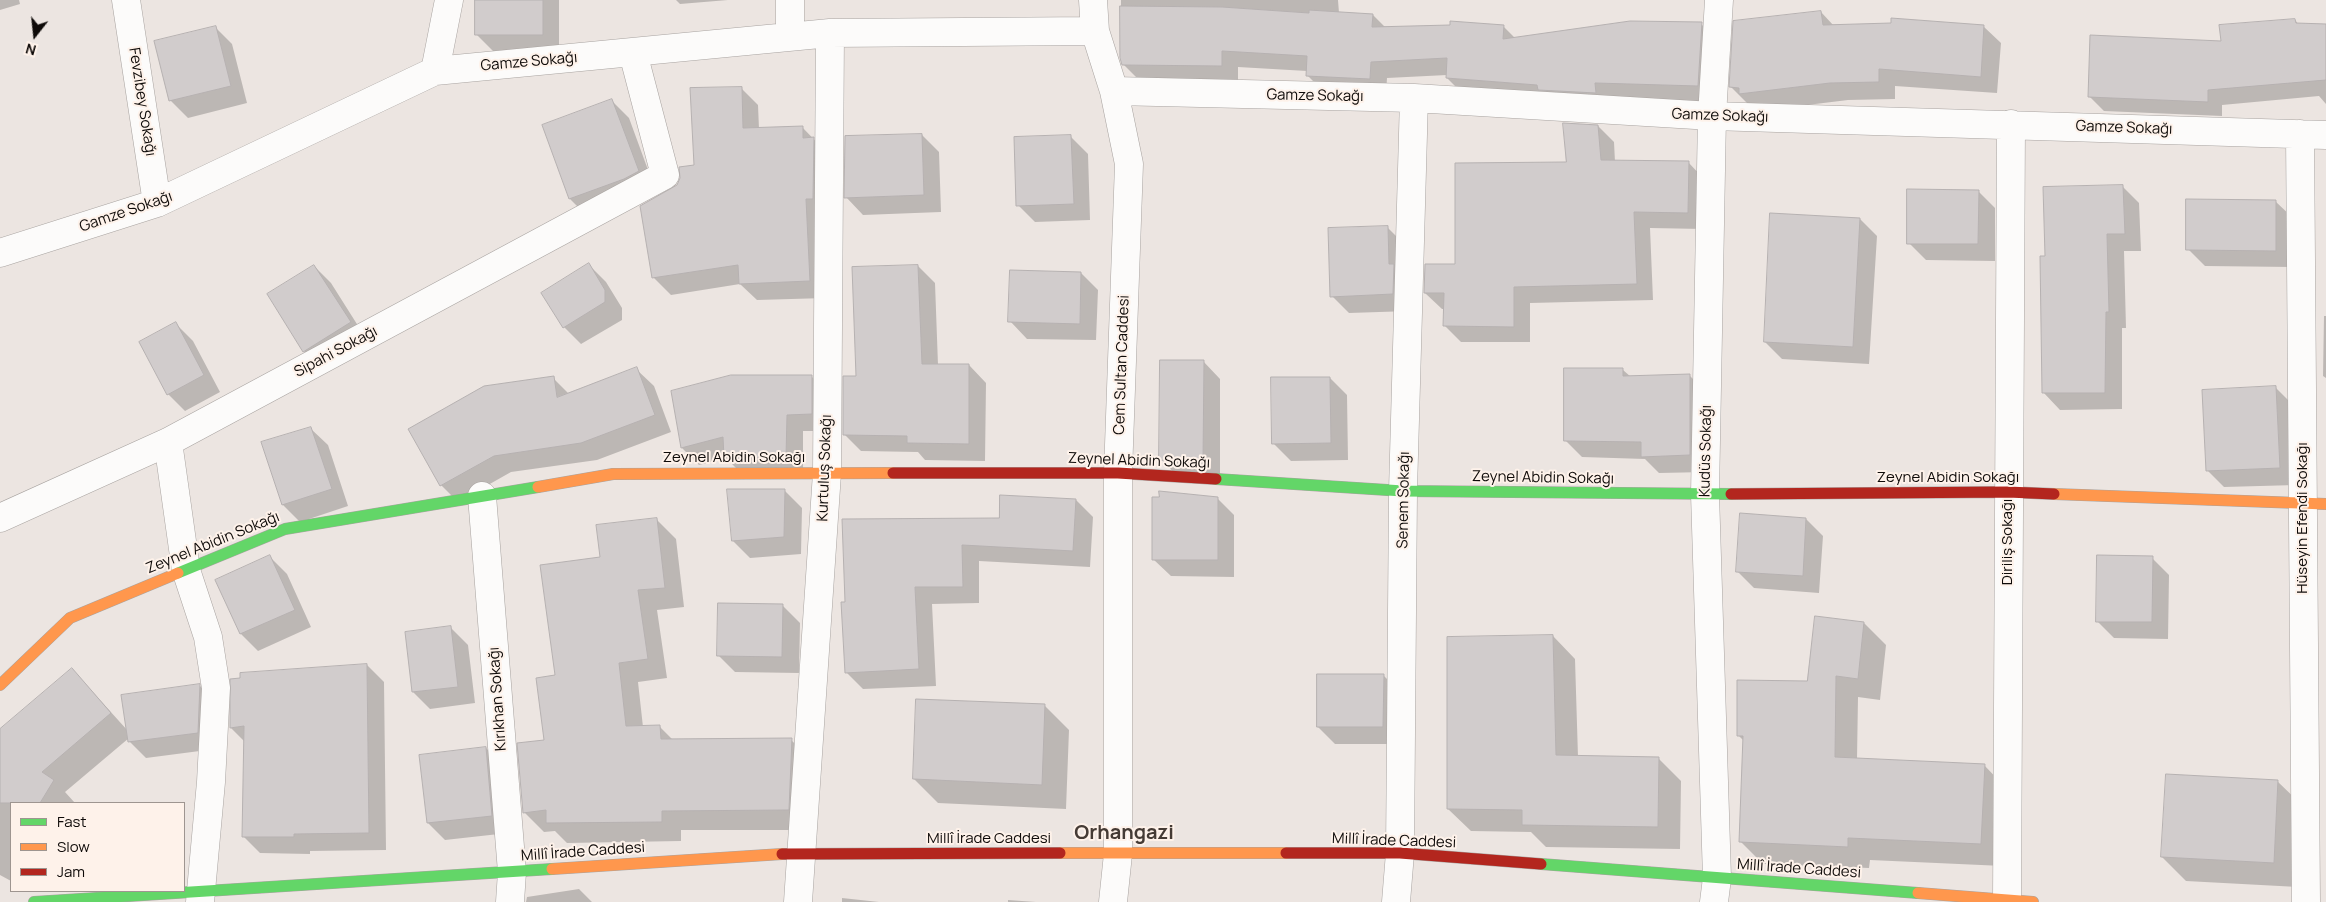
<!DOCTYPE html>
<meta charset="utf-8">
<style>
body{margin:0}
#map{position:relative;width:2326px;height:902px;overflow:hidden;background:#ece5e1;font-family:Manrope,sans-serif}
canvas{display:block}
.legend{position:absolute;left:10px;top:802px;width:175px;height:90px;box-sizing:border-box;background:#fef2ea;border:1px solid #9e9590;margin:0;padding:6px 9px;list-style:none;font-size:15px;color:#0e0a08}
.legend li{display:flex;align-items:center;gap:10px;height:25px}
.legend b{width:25px;border:1px solid #9e9590}
.north{position:absolute;left:10px;top:10px;width:50px;height:50px;-webkit-text-stroke:4px #fef2ea;paint-order:stroke;rotate:196deg;font-size:14px;font-weight:700;line-height:20px;text-align:center;color:#0e0a08}
.north::after{content:'';display:block;margin:auto;width:18px;height:22px;background:#0e0a08;clip-path:polygon(50% 0,100% 100%,50% 72%,0 100%)}
</style>
<div id="map">
<canvas width="2326" height="902"></canvas>
<ul class="legend">
<li><b style="height:6px;background:#63d668"></b>Fast</li>
<li><b style="height:6px;background:#ff974d"></b>Slow</li>
<li><b style="height:6px;background:#b3261e"></b>Jam</li>
</ul>
<div class="north">N</div>
</div>
<script>
const ctx = document.querySelector('canvas').getContext('2d');
ctx.lineJoin = 'round';
function paint(path, color) {
  ctx.fillStyle = color;
  ctx.fill(path, 'evenodd');
}
function trace(path, color, width, dash) {
  ctx.strokeStyle = color;
  ctx.lineWidth = width;
  ctx.lineCap = dash ? 'butt' : 'round';
  ctx.setLineDash(dash || []);
  ctx.stroke(path);
}
function drawText(font, color, halo, rows, align = 'center') {
  ctx.font = font + ' Manrope,sans-serif';
  ctx.lineWidth = 4;
  ctx.setLineDash([]);
  ctx.textBaseline = 'middle';
  ctx.strokeStyle = halo;
  ctx.fillStyle = color;
  for (const [text, x, y, turn = 0] of rows) {
    ctx.save();
    ctx.translate(x, y);
    ctx.rotate((+turn || 0) * Math.PI / 180);
    ctx.textAlign = isNaN(turn) ? turn : align;
    if (halo) ctx.strokeText(text, 0, 0);
    ctx.fillText(text, 0, 0);
    ctx.restore();
  }
}
paint(new Path2D(`
 M 0,0 L 19,0 L 20,4 L 0,10 Z
 M 476,0 L 559,0 L 559,52 L 493,51 L 476,34 Z
 M 676,0 L 728,0 L 680,4 Z
 M 1121,0 L 1338,0 L 1339,13 L 1373,15 L 1386,28 L 1503,26 L 1515,38 L 1701,24 L 1718,40 L 1714,103 L 1464,95 L 1447,78 L 1447,75 L 1387,78 L 1386,95 L 1324,92 L 1307,75 L 1307,71 L 1238,67 L 1238,82 L 1140,81 L 1123,64 L 1121,58 Z
 M 1821,12 L 1834,26 L 1983,26 L 2001,43 L 1997,93 L 1895,86 L 1895,99 L 1848,100 L 1758,111 L 1748,104 L 1731,87 Z
 M 2295,20 L 2299,25 L 2326,26 L 2326,104 L 2319,96 L 2222,105 L 2222,116 L 2104,111 L 2089,96 L 2222,42 Z
 M 215,27 L 232,44 L 247,103 L 188,118 L 171,101 L 156,42 Z
 M 741,88 L 758,105 L 759,129 L 802,127 L 830,156 L 826,298 L 757,300 L 740,284 L 671,295 L 654,278 L 678,185 L 695,166 Z
 M 612,101 L 629,118 L 655,189 L 587,216 L 570,199 L 543,125 Z
 M 1598,126 L 1614,142 L 1615,162 L 1688,162 L 1704,179 L 1703,229 L 1650,228 L 1653,300 L 1530,303 L 1530,342 L 1461,342 L 1445,326 L 1445,309 L 1442,309 L 1425,293 L 1567,163 Z
 M 922,135 L 939,152 L 941,212 L 863,215 L 846,197 Z
 M 1070,136 L 1088,154 L 1090,220 L 1035,222 L 1018,205 Z
 M 2122,186 L 2139,203 L 2141,251 L 2124,251 L 2126,328 L 2122,328 L 2122,409 L 2060,410 L 2043,392 L 2046,257 Z
 M 1978,191 L 1995,208 L 1995,261 L 1926,260 L 1909,243 Z
 M 2275,201 L 2293,218 L 2292,267 L 2205,266 L 2188,249 Z
 M 1860,219 L 1877,236 L 1869,364 L 1782,359 L 1765,342 Z
 M 1387,227 L 1404,244 L 1410,311 L 1349,313 L 1332,296 Z
 M 589,265 L 606,282 L 622,308 L 622,320 L 581,344 L 564,327 Z
 M 314,266 L 331,283 L 367,340 L 321,368 L 304,351 Z
 M 918,266 L 935,283 L 938,365 L 969,365 L 986,383 L 985,461 L 925,460 L 918,452 L 861,451 L 844,434 L 857,377 Z
 M 1081,273 L 1098,290 L 1096,340 L 1027,339 L 1010,321 Z
 M 2324,316 L 2326,316 L 2326,378 L 2323,376 Z
 M 176,324 L 193,341 L 220,392 L 185,411 L 168,394 Z
 M 1203,361 L 1220,379 L 1220,479 L 1178,477 L 1161,459 Z
 M 636,369 L 654,386 L 671,432 L 597,460 L 511,472 L 458,502 L 441,485 L 553,378 L 569,394 Z
 M 1623,370 L 1631,377 L 1689,375 L 1706,392 L 1707,472 L 1659,473 L 1645,459 L 1582,457 L 1565,440 Z
 M 812,377 L 829,394 L 828,431 L 803,431 L 803,475 L 743,475 L 726,458 L 699,465 L 682,448 Z
 M 1330,378 L 1347,395 L 1348,460 L 1291,461 L 1274,444 Z
 M 2276,388 L 2293,405 L 2296,485 L 2224,487 L 2207,470 Z
 M 310,428 L 328,445 L 348,506 L 300,522 L 283,505 Z
 M 785,491 L 802,508 L 801,554 L 750,558 L 733,541 Z
 M 1217,498 L 1234,515 L 1234,577 L 1171,576 L 1153,559 Z
 M 1076,500 L 1093,517 L 1090,567 L 979,561 L 979,603 L 932,604 L 936,686 L 863,689 L 846,672 L 846,603 L 1000,519 Z
 M 1806,519 L 1823,536 L 1819,593 L 1754,588 L 1737,571 Z
 M 657,520 L 676,539 L 684,607 L 657,610 L 667,678 L 638,682 L 643,727 L 660,727 L 673,740 L 791,740 L 811,759 L 808,830 L 681,830 L 681,841 L 567,843 L 555,831 L 544,832 L 524,812 L 545,741 L 556,676 L 601,558 Z
 M 270,557 L 287,574 L 311,627 L 258,651 L 241,634 L 217,581 Z
 M 2152,558 L 2169,575 L 2168,639 L 2114,638 L 2097,621 Z
 M 783,606 L 800,623 L 799,673 L 735,672 L 718,655 Z
 M 1864,623 L 1886,645 L 1880,700 L 1858,697 L 1857,759 L 1984,765 L 2006,788 L 2003,866 L 1870,860 L 1869,868 L 1763,864 L 1741,842 L 1744,741 L 1739,736 L 1808,682 Z
 M 451,628 L 468,645 L 475,703 L 430,709 L 413,692 Z
 M 1553,636 L 1575,659 L 1578,757 L 1658,758 L 1681,781 L 1680,849 L 1546,847 L 1531,832 L 1471,831 L 1448,809 Z
 M 367,665 L 384,682 L 386,850 L 310,851 L 310,854 L 260,853 L 243,836 L 245,742 L 231,728 Z
 M 72,669 L 128,731 L 199,685 L 216,702 L 215,749 L 146,758 L 129,741 L 129,738 L 65,792 L 75,803 L 11,803 L 11,881 L 0,875 L 0,731 Z
 M 1383,675 L 1400,692 L 1400,744 L 1335,744 L 1318,727 Z
 M 1044,705 L 1069,730 L 1066,809 L 938,803 L 914,779 Z
 M 486,748 L 503,765 L 508,833 L 445,840 L 428,823 Z
 M 2277,781 L 2302,805 L 2298,887 L 2186,881 L 2162,857 Z
 M 579,889 L 592,902 L 526,902 L 527,897 Z
 M 842,898 L 879,902 L 842,902 Z
 M 1008,900 L 1036,902 L 1008,902 Z`), '#0003');
const building = new Path2D(`
 M 475,0 L 543,0 L 543,35 L 475,35 Z
 M 1120,6 L 1222,7 L 1309,13 L 1309,10 L 1373,14 L 1372,27 L 1450,25 L 1450,21 L 1504,25 L 1503,39 L 1630,21 L 1702,22 L 1698,86 L 1595,83 L 1596,93 L 1538,90 L 1537,85 L 1446,78 L 1447,58 L 1371,62 L 1370,79 L 1306,76 L 1307,56 L 1222,51 L 1222,66 L 1122,65 L 1120,58 Z
 M 1821,11 L 1823,25 L 1891,23 L 1891,18 L 1984,25 L 1981,77 L 1879,69 L 1879,82 L 1830,83 L 1739,94 L 1739,88 L 1729,87 L 1733,21 Z
 M 2295,19 L 2296,23 L 2326,24 L 2326,80 L 2208,90 L 2208,102 L 2088,97 L 2090,35 L 2221,41 L 2219,25 Z
 M 216,26 L 231,86 L 169,101 L 154,41 Z
 M 742,87 L 743,128 L 803,126 L 803,138 L 814,137 L 813,199 L 806,199 L 810,281 L 739,284 L 738,265 L 652,278 L 640,206 L 677,185 L 680,178 L 679,167 L 694,165 L 690,88 Z
 M 612,99 L 639,171 L 624,179 L 569,199 L 542,125 Z
 M 1563,123 L 1598,125 L 1601,160 L 1689,161 L 1688,213 L 1634,212 L 1637,284 L 1514,287 L 1514,327 L 1443,326 L 1444,293 L 1424,293 L 1425,264 L 1455,264 L 1455,163 L 1566,162 Z
 M 922,134 L 924,195 L 844,198 L 845,136 Z
 M 1071,135 L 1074,204 L 1016,206 L 1014,137 Z
 M 2123,185 L 2125,234 L 2107,234 L 2109,312 L 2106,312 L 2105,393 L 2042,393 L 2040,256 L 2045,256 L 2043,187 Z
 M 1907,189 L 1979,190 L 1978,244 L 1907,244 Z
 M 2186,199 L 2276,200 L 2276,251 L 2186,250 Z
 M 1770,213 L 1860,218 L 1853,347 L 1764,342 Z
 M 1388,226 L 1389,264 L 1394,264 L 1393,294 L 1330,297 L 1328,228 Z
 M 589,263 L 605,290 L 605,302 L 563,328 L 541,293 Z
 M 314,265 L 351,322 L 303,352 L 267,294 Z
 M 918,265 L 922,364 L 969,364 L 969,444 L 907,443 L 907,436 L 843,435 L 843,376 L 856,376 L 852,267 Z
 M 1010,270 L 1081,272 L 1080,324 L 1008,322 Z
 M 176,322 L 204,375 L 167,395 L 139,342 Z
 M 1160,360 L 1204,360 L 1203,463 L 1159,460 Z
 M 637,367 L 655,415 L 581,443 L 494,456 L 440,486 L 408,429 L 484,386 L 554,376 L 557,397 Z
 M 1564,368 L 1623,368 L 1623,376 L 1690,374 L 1690,455 L 1641,457 L 1641,442 L 1564,441 Z
 M 731,375 L 812,375 L 812,414 L 787,415 L 786,458 L 724,458 L 723,437 L 681,448 L 671,391 Z
 M 1271,377 L 1330,377 L 1331,443 L 1272,444 Z
 M 2276,386 L 2280,468 L 2206,471 L 2202,390 Z
 M 311,427 L 332,489 L 282,505 L 261,442 Z
 M 727,489 L 785,489 L 784,537 L 732,541 Z
 M 1159,491 L 1218,497 L 1218,560 L 1152,560 L 1152,497 L 1159,497 Z
 M 1000,495 L 1076,499 L 1073,551 L 962,545 L 963,587 L 915,587 L 919,669 L 845,673 L 841,602 L 845,602 L 842,519 L 999,518 Z
 M 1740,513 L 1806,518 L 1803,576 L 1736,572 Z
 M 657,518 L 665,588 L 638,590 L 648,659 L 619,663 L 626,726 L 660,725 L 661,739 L 792,738 L 789,810 L 662,811 L 662,822 L 546,823 L 546,810 L 523,813 L 517,743 L 544,740 L 536,678 L 555,675 L 540,565 L 600,557 L 596,525 Z
 M 270,555 L 295,610 L 240,634 L 215,580 Z
 M 2097,555 L 2153,556 L 2152,622 L 2096,622 Z
 M 718,603 L 783,604 L 782,657 L 717,656 Z
 M 1815,616 L 1864,622 L 1858,679 L 1836,676 L 1835,757 L 1985,764 L 1981,844 L 1848,838 L 1848,847 L 1739,842 L 1743,736 L 1737,736 L 1737,680 L 1807,681 Z
 M 451,626 L 458,687 L 412,692 L 405,632 Z
 M 1553,635 L 1556,755 L 1659,757 L 1658,827 L 1522,825 L 1522,810 L 1447,809 L 1447,637 Z
 M 367,664 L 369,833 L 294,834 L 294,837 L 242,837 L 244,726 L 230,728 L 230,679 L 240,678 L 240,673 Z
 M 72,668 L 111,713 L 42,772 L 54,780 L 40,803 L 0,803 L 0,729 Z
 M 1317,674 L 1384,674 L 1383,727 L 1317,727 Z
 M 200,684 L 198,733 L 128,742 L 121,695 Z
 M 916,699 L 1045,704 L 1042,785 L 913,779 Z
 M 486,747 L 492,816 L 427,823 L 419,755 Z
 M 2166,774 L 2278,780 L 2274,863 L 2161,857 Z`);
paint(building, '#d1cccc');
trace(building, '#b6b1b1', 1);
const street = new Path2D(`
 M 126,0 L 157,203
 M 1093,0 L 1095,31 L 1114,91 L 1129,164 L 1118,473 L 1118,854 L 1113,902
 M 790,36 L 790,0
 M 435,71 L 449,0
 M 1114,91 L 1414,98 L 1712,116 L 2326,135
 M 2300,134 L 2306,902
 M 0,253 L 157,203 L 435,71 L 830,33 L 1095,31
 M 168,442 L 186,570 L 208,637 L 216,688 L 211,782 L 200,902
 M 482,496 L 512,872 L 510,902
 M 0,518 L 168,442 L 665,175 L 633,53
 M 2007,900 L 2011,124
 M 798,902 L 827,473 L 830,33
 M 1396,902 L 1400,853 L 1403,491 L 1414,98
 M 1714,902 L 1717,878 L 1705,494 L 1712,116 L 1719,0`);
const fast = new Path2D(`
 M 1216,479 L 1403,491 L 1731,494
 M 178,573 L 285,529 L 538,487
 M 1541,864 L 1918,893
 M 34,902 L 552,869`);
const slow = new Path2D(`
 M 538,487 L 613,474 L 893,473
 M 2054,494 L 2326,504
 M 0,685 L 70,618 L 178,573
 M 1060,853 L 1286,853
 M 552,869 L 782,854
 M 1918,893 L 2033,902`);
const jam = new Path2D(`
 M 893,473 L 1118,473 L 1216,479
 M 1731,494 L 2008,492 L 2054,494
 M 1286,853 L 1400,853 L 1541,864
 M 782,854 L 1060,853`);
trace(street, '#a8a3a0', 29);
trace(fast, '#a8a3a0', 12);
trace(slow, '#a8a3a0', 12);
trace(jam, '#a8a3a0', 12);
trace(street, '#fcfbfa', 28);
trace(fast, '#63d668', 11);
trace(slow, '#ff974d', 11);
trace(jam, '#b3261e', 11);
drawText('15px', '#0e0a08', '#fef2ea', [
 ["Gamze Sokağı",529,62,-5],
 ["Gamze Sokağı",1315,96,1],
 ["Fevzibey Sokağı",142,102,81],
 ["Gamze Sokağı",1720,116,2],
 ["Gamze Sokağı",2124,128,2],
 ["Gamze Sokağı",126,212,-19],
 ["Sipahi Sokağı",336,352,-28],
 ["Cem Sultan Caddesi",1122,365,-88],
 ["Kudüs Sokağı",1706,451,-89],
 ["Zeynel Abidin Sokağı",734,458],
 ["Zeynel Abidin Sokağı",1139,461,2],
 ["Kurtuluş Sokağı",825,468,-88],
 ["Zeynel Abidin Sokağı",1543,478,1],
 ["Zeynel Abidin Sokağı",1948,478],
 ["Senem Sokağı",1404,500,-89],
 ["Hüseyin Efendi Sokağı",2303,518,-90],
 ["Diriliş Sokağı",2008,542,-90],
 ["Zeynel Abidin Sokağı",213,543,-22],
 ["Kırıkhan Sokağı",498,699,-94],
 ["Millî İrade Caddesi",989,839],
 ["Millî İrade Caddesi",1394,841,2],
 ["Millî İrade Caddesi",583,852,-4],
 ["Millî İrade Caddesi",1799,869,4]
]);
drawText('bold 20px', '#453b35', '#fef2ea', [
 ["Orhangazi",1124,833]
]);
</script>
